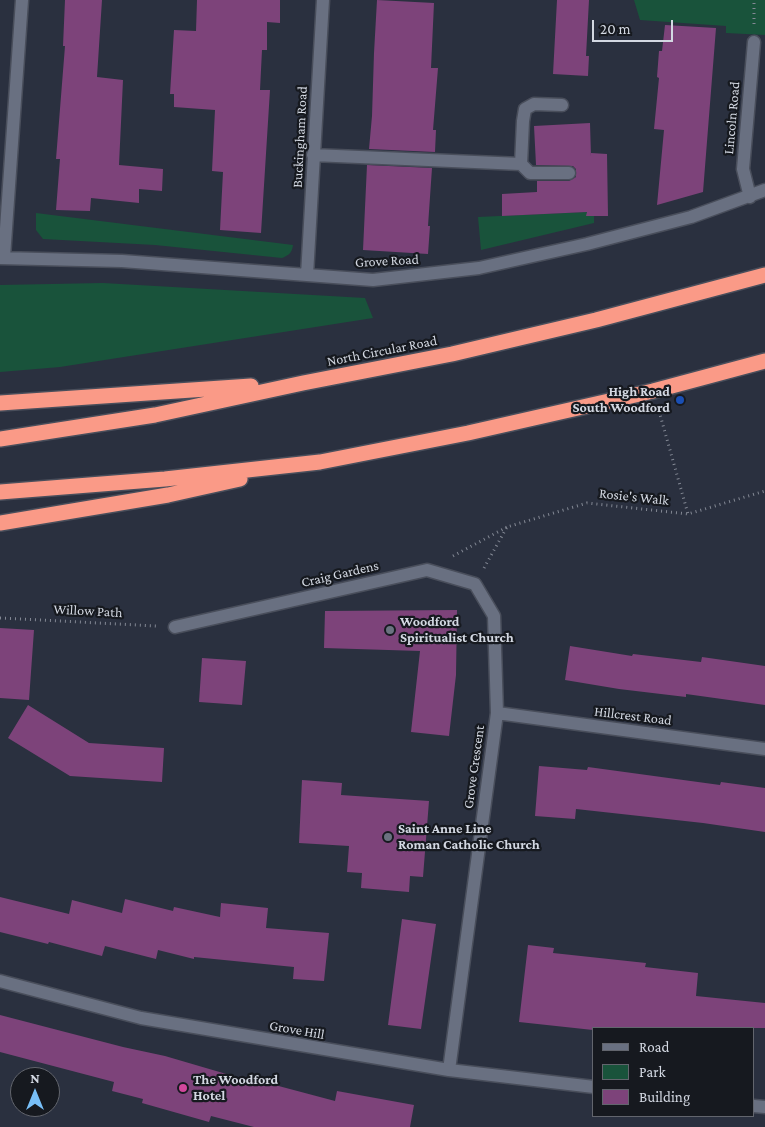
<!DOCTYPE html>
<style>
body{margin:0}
#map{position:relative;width:765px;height:1127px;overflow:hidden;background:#2a303f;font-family:"Crimson Pro",serif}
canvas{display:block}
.legend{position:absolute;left:592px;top:1027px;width:162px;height:90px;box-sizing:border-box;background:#16191f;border:1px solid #62656d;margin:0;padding:6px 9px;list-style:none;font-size:15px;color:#d3d8e2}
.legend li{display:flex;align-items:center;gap:10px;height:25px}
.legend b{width:25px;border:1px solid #62656d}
.north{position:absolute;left:10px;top:1067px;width:50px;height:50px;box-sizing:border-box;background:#16191f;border:1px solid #62656d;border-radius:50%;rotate:0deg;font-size:14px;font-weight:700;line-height:20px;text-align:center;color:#d3d8e2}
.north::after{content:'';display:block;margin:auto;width:18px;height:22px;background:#78bff7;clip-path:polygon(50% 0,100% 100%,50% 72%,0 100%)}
.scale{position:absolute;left:592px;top:20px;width:81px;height:22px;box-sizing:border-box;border:2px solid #d3d8e2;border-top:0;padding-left:6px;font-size:15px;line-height:18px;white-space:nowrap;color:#d3d8e2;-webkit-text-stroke:4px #16191f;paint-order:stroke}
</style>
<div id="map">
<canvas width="765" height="1127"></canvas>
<ul class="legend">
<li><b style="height:6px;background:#697081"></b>Road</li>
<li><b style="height:14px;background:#19533b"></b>Park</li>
<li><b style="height:14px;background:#7d437a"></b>Building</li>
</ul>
<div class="north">N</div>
<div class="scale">20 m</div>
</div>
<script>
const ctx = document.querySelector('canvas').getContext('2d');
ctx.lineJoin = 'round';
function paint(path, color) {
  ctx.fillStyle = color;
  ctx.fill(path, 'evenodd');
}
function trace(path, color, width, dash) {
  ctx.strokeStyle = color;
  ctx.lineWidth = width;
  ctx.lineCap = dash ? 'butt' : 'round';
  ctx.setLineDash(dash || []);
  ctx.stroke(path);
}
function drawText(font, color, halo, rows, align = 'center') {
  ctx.font = font + ' "Crimson Pro",serif';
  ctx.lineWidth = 4.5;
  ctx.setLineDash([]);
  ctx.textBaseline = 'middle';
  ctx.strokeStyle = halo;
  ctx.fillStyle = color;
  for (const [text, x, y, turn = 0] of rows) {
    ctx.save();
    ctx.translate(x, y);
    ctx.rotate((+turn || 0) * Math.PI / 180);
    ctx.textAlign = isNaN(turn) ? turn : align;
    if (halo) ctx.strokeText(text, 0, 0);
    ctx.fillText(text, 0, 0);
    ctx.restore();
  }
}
paint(new Path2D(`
 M 634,0 L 765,0 L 765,35 L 726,33 L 726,26 L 640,20 Z
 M 587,212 L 587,216 L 594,216 L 594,223 L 481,250 L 478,217 Z
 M 36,213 L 293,245 C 292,253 289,255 282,258 L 155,245 L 43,239 L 36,230 Z
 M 103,283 L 365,298 L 373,318 L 60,367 L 0,372 L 0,285 Z`), '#19533b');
paint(new Path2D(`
 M 65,0 L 102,0 L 97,77 L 123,80 L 119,165 L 163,169 L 162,191 L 139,189 L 139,203 L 91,198 L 90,211 L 56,210 L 60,159 L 56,159 L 65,46 L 63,46 Z
 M 197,0 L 280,0 L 280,23 L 267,22 L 267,50 L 262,50 L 260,90 L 270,90 L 261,233 L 220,230 L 223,172 L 212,171 L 215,110 L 174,107 L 174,94 L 170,94 L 174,30 L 196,31 Z
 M 377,0 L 434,3 L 431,68 L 438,68 L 433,130 L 436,130 L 435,152 L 369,149 L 372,116 L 374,53 Z
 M 557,0 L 589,0 L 586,56 L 589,56 L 588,76 L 553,74 Z
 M 665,25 L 716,28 L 703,192 L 657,205 L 664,130 L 654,129 L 659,78 L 657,77 L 659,51 L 662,51 Z
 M 590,123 L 591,157 L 591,153 L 607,154 L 608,216 L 586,216 L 587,212 L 502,216 L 502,194 L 537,192 L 537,181 L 569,181 L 576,177 L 576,169 L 573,166 L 536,165 L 534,126 Z
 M 367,165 L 432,168 L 428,226 L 430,226 L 428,254 L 363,250 Z
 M 457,610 L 456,675 L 449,736 L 411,732 L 420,651 L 324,648 L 325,611 Z
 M 0,628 L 34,630 L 29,700 L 0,698 Z
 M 570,646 L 632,656 L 633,654 L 701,662 L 702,657 L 765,666 L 765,705 L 686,694 L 686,697 L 619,689 L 565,680 Z
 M 202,658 L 246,661 L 242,705 L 199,702 Z
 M 28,705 L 89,743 L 164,748 L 162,782 L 70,776 L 8,738 Z
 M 539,766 L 587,770 L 588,767 L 720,785 L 721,782 L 765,788 L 765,832 L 703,823 L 576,809 L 575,819 L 535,816 Z
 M 302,780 L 342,783 L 341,795 L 429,801 L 423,877 L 410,876 L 409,892 L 361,888 L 362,873 L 347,872 L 349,846 L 299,843 Z
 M 0,897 L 69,914 L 72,900 L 122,913 L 125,899 L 173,911 L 174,907 L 220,917 L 221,903 L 268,908 L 266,928 L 329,933 L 324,981 L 293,979 L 294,967 L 194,957 L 194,959 L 158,950 L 156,959 L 105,946 L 102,956 L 49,942 L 48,944 L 0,932 Z
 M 402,919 L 436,924 L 421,1029 L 388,1025 Z
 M 528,945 L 554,948 L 553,953 L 646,963 L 645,967 L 698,973 L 696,996 L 765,1003 L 765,1028 L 593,1028 L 593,1030 L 519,1022 Z
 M 0,1015 L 123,1047 L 165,1056 L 240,1078 L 241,1076 L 335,1101 L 337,1091 L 414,1105 L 410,1127 L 254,1127 L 211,1116 L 209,1122 L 142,1103 L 143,1099 L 112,1091 L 114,1082 L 0,1052 Z`), '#7d437a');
const street = new Path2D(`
 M 313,155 L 521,164 L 530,173 L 569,173
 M 521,164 L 523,121 L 525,109 L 534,104 L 562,105
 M 750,197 L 743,169 L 754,42
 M 4,257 L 22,0
 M 0,258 L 122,261 L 373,280 L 479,268 L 587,244 L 691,217 L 765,190
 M 307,275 L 323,0
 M 175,627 L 427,570 L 475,584 L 494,616 L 497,713 L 449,1070
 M 497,713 L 765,749
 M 0,981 L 141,1018 L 449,1070 L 594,1087
 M 754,1106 L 765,1107`);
const highway = new Path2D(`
 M 0,403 L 251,386
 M 0,439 L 155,415 L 303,383 L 452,354 L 596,320 L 765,275
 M 0,492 L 165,479 L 320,462 L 468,433 L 653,391 L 765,361
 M 0,523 L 168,495 L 240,479`);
trace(street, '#494e5b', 15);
trace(highway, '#494e5b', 18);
trace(new Path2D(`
 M 754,24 L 754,0
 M 659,411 L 688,514
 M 453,556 L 507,527
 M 484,568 L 507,527 L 587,503 L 688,514 L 765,491
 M 0,618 L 157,626`), '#838894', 3, [1, 4]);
trace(street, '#697081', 12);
trace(highway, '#fa9a87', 15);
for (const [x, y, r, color] of [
 [680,400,5,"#1a4fb4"],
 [390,630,5,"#6b7280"],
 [388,837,5,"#6b7280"],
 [183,1088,5,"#d1479c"]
]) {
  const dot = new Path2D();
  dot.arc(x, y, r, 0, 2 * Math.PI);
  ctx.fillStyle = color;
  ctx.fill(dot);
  trace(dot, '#16191f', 2);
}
drawText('14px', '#d3d8e2', '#16191f', [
 ["Lincoln Road",732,118,-85],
 ["Buckingham Road",300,137,-87],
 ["Grove Road",387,261,-3],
 ["North Circular Road",382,351,-11],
 ["Rosie's Walk",634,497,6],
 ["Craig Gardens",340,574,-13],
 ["Willow Path",88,611,3],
 ["Hillcrest Road",633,716,7],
 ["Grove Crescent",474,767,-82],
 ["Grove Hill",297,1030,10]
]);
drawText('bold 14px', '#d3d8e2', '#16191f', [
 ["High Road",670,392,"right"],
 ["South Woodford",670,408,"right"],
 ["Woodford",400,622],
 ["Spiritualist Church",400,638],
 ["Saint Anne Line",398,829],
 ["Roman Catholic Church",398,845],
 ["The Woodford",193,1080],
 ["Hotel",193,1096]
], 'left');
</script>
